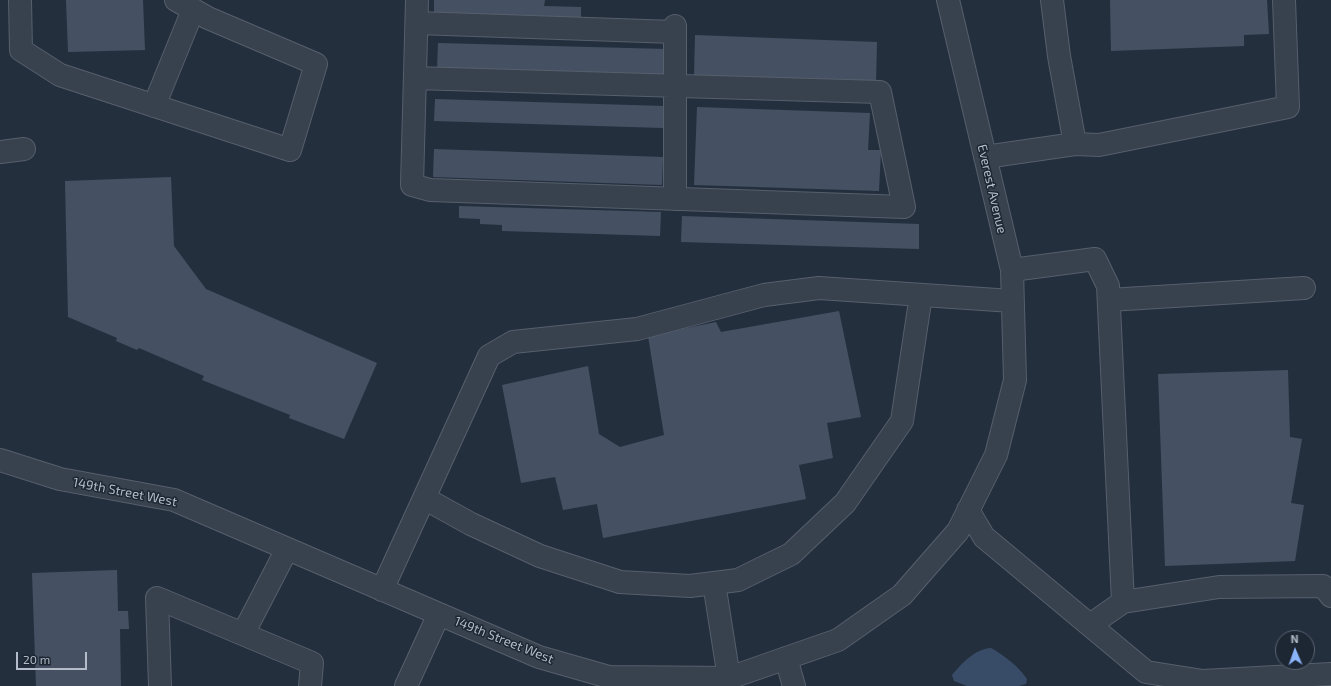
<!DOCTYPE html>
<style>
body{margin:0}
#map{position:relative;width:1331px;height:686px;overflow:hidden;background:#242f3e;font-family:"Exo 2",sans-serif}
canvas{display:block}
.north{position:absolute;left:1275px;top:630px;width:40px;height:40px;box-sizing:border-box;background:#1d2633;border:1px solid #59626f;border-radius:50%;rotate:358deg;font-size:11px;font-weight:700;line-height:16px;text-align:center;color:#b4bcc9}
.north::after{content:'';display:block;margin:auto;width:14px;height:18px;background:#8ab4f8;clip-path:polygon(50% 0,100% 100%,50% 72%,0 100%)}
.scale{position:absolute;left:16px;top:652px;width:71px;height:18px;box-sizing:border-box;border:2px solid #b4bcc9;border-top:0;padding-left:5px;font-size:12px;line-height:14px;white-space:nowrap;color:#b4bcc9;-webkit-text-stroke:3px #1d2633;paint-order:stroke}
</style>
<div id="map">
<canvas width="1331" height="686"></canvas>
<div class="north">N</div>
<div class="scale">20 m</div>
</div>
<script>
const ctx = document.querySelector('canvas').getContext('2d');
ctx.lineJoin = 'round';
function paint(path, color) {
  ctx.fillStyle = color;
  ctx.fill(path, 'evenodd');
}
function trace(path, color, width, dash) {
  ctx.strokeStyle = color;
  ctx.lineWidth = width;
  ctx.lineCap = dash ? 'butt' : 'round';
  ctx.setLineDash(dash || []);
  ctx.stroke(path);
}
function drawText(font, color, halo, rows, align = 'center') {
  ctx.font = font + ' "Exo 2",sans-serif';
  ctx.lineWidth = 3;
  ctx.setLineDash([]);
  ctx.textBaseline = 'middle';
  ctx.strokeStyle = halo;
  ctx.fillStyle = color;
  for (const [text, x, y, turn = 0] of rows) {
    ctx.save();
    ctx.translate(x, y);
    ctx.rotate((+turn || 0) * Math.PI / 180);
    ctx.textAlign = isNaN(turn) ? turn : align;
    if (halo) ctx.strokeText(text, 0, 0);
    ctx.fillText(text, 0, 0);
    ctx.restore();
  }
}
paint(new Path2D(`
 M 991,648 C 1005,656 1018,666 1027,679 L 1026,684 L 1019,686 L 967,686 L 954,681 L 952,675 C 962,663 975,649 991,648 Z`), '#394c67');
paint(new Path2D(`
 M 66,0 L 143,0 L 145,50 L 68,52 Z
 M 434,0 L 545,0 L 544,6 L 581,7 L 581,19 L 434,15 Z
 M 1110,0 L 1267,0 L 1269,34 L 1244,35 L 1244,46 L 1111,51 Z
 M 695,35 L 877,42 L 876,82 L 694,76 Z
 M 438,43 L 666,49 L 665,77 L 437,70 Z
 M 435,99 L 664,106 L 663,128 L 434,121 Z
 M 697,107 L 870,113 L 868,150 L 881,150 L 879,191 L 694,185 Z
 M 434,149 L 663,157 L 662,185 L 433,177 Z
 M 171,177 L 174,246 L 206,289 L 377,363 L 344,439 L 289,418 L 290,415 L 202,380 L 204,376 L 139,348 L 137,350 L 116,341 L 117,338 L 68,317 L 65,181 Z
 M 459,206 L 661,212 L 660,236 L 502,231 L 502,225 L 480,224 L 480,219 L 459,218 Z
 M 682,216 L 919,224 L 919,249 L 681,242 Z
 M 839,311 L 861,417 L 827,423 L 833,458 L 799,465 L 806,499 L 603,538 L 597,504 L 563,510 L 555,477 L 521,483 L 502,385 L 588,366 L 599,434 L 620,447 L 664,435 L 648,336 L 716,322 L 721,332 Z
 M 1288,370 L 1290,437 L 1302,439 L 1291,503 L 1304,505 L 1295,561 L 1165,566 L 1158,374 Z
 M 117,570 L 118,611 L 128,611 L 129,629 L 120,629 L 121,686 L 36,686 L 32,573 Z`), '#455162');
const minor = new Path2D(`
 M 20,0 L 21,50 L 60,75 L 290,150 L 316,64 L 208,18 L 176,0
 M 417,23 L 674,32
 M 675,26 L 675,199
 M 415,78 L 880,92 L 904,207 L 430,190 L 412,185 L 417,0
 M 154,106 L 193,10
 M 1075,144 L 1099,145 L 1288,107 L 1284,0
 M 0,152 L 24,149
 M 985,157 L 1075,144 L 1059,56 L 1052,0
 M 1012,270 L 1095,259 L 1108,286 L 1123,602
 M 1109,300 L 1304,288
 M 0,460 L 60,479 L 174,500 L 539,657 L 609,677 L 729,678 L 838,640 L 902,595 L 958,531 L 996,455 L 1015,380 L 1012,270 L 948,0
 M 424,498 L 471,524 L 540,556 L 620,582 L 690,586 L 738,580 L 791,554 L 845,503 L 902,421 L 921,295
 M 968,510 L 984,537 L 1146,672 L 1203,681 L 1331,674
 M 714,583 L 729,678
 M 382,590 L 489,356 L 513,342 L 637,329 L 764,295 L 819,288 L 1012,301
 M 1090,625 L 1123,602 L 1219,587 L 1323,586 L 1331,596
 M 243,634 L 287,549
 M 786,658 L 794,686
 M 160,686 L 157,598 L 312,663 L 310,686
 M 406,686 L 439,614`);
trace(minor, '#565f6c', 24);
trace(minor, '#38414e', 22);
drawText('13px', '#b4bcc9', '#1d2633', [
 ["Everest Avenue",992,189,77],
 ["149th Street West",125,492,11],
 ["149th Street West",504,640,22]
]);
</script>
